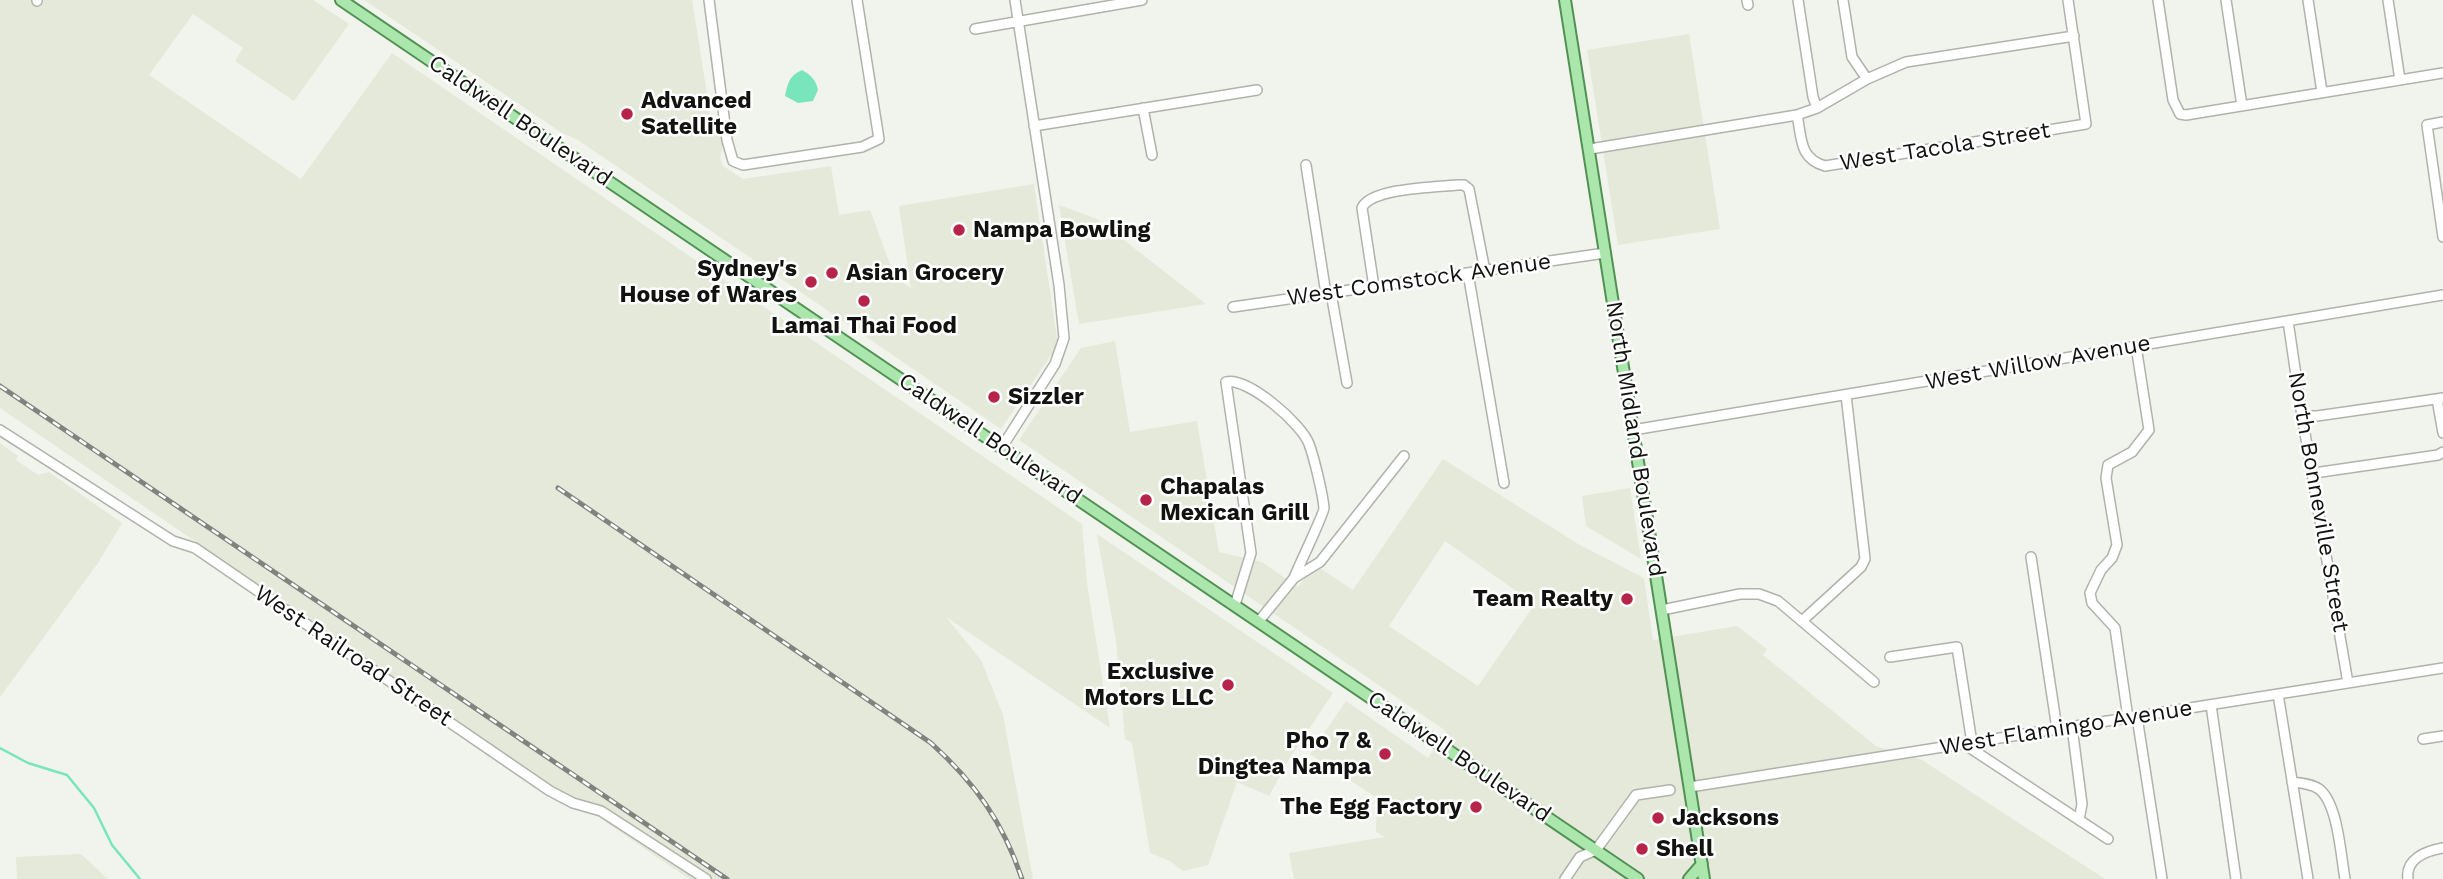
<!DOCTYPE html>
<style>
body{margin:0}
canvas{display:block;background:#f1f4ec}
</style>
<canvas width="2443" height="879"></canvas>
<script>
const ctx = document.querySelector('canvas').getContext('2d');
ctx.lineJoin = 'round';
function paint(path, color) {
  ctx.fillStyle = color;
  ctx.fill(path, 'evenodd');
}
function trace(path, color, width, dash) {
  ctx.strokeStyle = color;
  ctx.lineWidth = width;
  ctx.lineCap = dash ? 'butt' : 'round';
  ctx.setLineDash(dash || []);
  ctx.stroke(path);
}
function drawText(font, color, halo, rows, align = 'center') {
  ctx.font = font + ' "Work Sans",sans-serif';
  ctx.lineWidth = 5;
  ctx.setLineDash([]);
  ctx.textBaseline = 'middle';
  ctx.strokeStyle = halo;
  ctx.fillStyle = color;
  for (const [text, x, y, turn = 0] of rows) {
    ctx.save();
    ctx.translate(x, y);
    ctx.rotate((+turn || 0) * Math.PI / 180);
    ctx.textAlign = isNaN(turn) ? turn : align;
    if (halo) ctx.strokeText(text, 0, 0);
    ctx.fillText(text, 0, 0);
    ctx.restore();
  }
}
paint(new Path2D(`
 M 0,0 L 313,0 L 349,24 L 294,101 L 235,61 L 243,48 L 193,14 L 149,75 L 301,179 L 392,53 L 1082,524 L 1087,583 L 1110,728 L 946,617 L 981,660 L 1003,715 L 1033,879 L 689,879 L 0,408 Z
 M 364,0 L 692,0 L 711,119 L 726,133 L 720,158 L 723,166 L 743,179 L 831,166 L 839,215 L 870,210 L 895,278 L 911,288 L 899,206 L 1034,184 L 1058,345 L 1001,429 L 578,140 L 562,133 Z
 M 1689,34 L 1720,229 L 1618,245 L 1587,50 Z
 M 1059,205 L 1097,219 L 1206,304 L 1079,324 Z
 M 1115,341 L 1130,432 L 1197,421 L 1219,552 L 1262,562 L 1298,587 L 1314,564 L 1353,590 L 1443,459 L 1578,544 L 1644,578 L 1653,640 L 1737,626 L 1767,649 L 1763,655 L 1876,746 L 1922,760 L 2105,879 L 1294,879 L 1289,853 L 1385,837 L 1376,832 L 1377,798 L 1310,754 L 1346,701 L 1428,758 L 1446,731 L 1019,440 L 1081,348 ZM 1445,541 L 1535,604 L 1478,686 L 1389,626 Z
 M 0,443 L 18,456 L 16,460 L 38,475 L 49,472 L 122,523 L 98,563 L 0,697 Z
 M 1630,488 L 1641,559 L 1586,526 L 1582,496 Z
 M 1097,534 L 1333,693 L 1289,759 L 1269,796 L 1237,782 L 1208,865 L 1183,871 L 1170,861 L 1150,853 L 1132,743 L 1125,739 L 1116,641 Z
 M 81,854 L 108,879 L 17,879 L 16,857 Z`), '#e4e9da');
paint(new Path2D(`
 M 802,70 C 811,75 816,80 818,90 L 813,101 L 798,103 L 785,96 C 788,83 789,76 802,70 Z`), '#79e5bc');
trace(new Path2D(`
 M 0,748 L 28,763 L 67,775 L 94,808 L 112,845 L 140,879`), '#79e5bc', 2.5);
const minor = new Path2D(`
 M 709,0 L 727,140 L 733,161 L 743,165 L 862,147 L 879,139 L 857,0
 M 1747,0 L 1748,5
 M 1798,0 L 1813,97 L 1817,108
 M 1843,0 L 1852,57 L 1867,79
 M 2158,0 L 2173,100 L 2180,114 L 2186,115 L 2443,73
 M 2226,0 L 2242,106
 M 2308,0 L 2322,92
 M 2388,0 L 2400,80
 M 37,1 L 37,0
 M 975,29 L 1142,0
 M 1143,108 L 1152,155
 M 1797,115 C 1802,139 1799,158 1825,166 L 2086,124 L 2068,0
 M 2443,122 L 2427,125 L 2443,237
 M 1034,126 L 1257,90
 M 1590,149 L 1797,115 L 1817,108 L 1867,79 L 1906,62 L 2074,36
 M 1306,165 L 1326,294
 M 1468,273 L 1504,483
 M 1374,287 L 1362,208 C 1370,188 1436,187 1457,185 L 1464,185 L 1469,189 L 1485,271
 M 1331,293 L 1347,383
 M 1233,307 L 1605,253
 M 2288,321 L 2302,416 L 2348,683
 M 2437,399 L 2443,433
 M 2302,416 L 2317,416 L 2443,398
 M 0,430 L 173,541 L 195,548 L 550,791 L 573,803 L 601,811 L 706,879
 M 1633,430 L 2443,295
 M 1002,447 L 1055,364 L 1064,338 L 1059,285 L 1015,0
 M 2314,473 L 2438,455 L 2443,452
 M 2031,557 L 2057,729
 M 1235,605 L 1251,553 L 1226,382 C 1248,377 1302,424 1309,444 C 1314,457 1323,495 1324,508 C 1324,514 1298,567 1294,578
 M 1662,610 L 1740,594 L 1759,594 L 1778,601 L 1874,682
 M 1259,621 L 1294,578 L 1320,562 L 1404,456
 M 1802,621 L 1861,567 L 1865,559 L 1846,395
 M 1890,657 L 1957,647 L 1972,743
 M 2278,694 L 2308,879
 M 2211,705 L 2236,879
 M 2137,717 L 2162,879
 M 2128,718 L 2115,628 L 2092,603 L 2090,593 L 2101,570 L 2112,558 L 2117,545 L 2106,478 L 2108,465 L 2132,452 L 2149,430 L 2136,346
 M 2072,727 L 2082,804 L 2079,820
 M 2423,739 L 2443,736
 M 1964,744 L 2108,839
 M 2292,782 C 2301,783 2312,784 2319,789 C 2338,803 2341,857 2345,879
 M 1690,787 L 2443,668
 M 1565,879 L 1580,857 L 1596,850 L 1636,795 L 1670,790
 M 2408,879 C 2405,859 2426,851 2443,848`);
const major = new Path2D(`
 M 341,0 L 1638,879
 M 1565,0 L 1704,879
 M 1689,879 L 1702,864`);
trace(minor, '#b0b3ab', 12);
trace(major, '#519153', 14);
trace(minor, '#fff', 9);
trace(major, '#abe6ad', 10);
const rail = new Path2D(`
 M 0,386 L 727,879
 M 558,488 L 931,743 C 975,783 1003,822 1022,879`);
trace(rail, '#81837e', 5);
trace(rail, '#fff', 2.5, [8]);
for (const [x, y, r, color] of [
 [627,114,7,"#b62449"],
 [959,230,7,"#b62449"],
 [832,273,7,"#b62449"],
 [811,282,7,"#b62449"],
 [864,301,7,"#b62449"],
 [994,397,7,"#b62449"],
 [1146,500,7,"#b62449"],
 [1627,599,7,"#b62449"],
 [1228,685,7,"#b62449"],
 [1385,754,7,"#b62449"],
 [1476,807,7,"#b62449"],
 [1658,818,7,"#b62449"],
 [1642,849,7,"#b62449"]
]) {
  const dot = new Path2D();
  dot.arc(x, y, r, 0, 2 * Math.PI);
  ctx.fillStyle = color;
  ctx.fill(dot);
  trace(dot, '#fff', 2.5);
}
drawText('bold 23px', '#121311', '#fff', [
 ["Advanced",641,101],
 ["Satellite",641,127],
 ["Nampa Bowling",973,230],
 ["Sydney's",797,269,"right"],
 ["House of Wares",797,295,"right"],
 ["Asian Grocery",846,273],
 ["Lamai Thai Food",864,326,"center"],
 ["Sizzler",1008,397],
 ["Chapalas",1160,487],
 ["Mexican Grill",1160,513],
 ["Team Realty",1613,599,"right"],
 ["Exclusive",1214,672,"right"],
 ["Motors LLC",1214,698,"right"],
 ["Pho 7 &",1371,741,"right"],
 ["Dingtea Nampa",1371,767,"right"],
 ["The Egg Factory",1462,807,"right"],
 ["Jacksons",1672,818],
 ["Shell",1656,849]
], 'left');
drawText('23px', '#121311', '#fff', [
 ["Caldwell Boulevard",520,121,34],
 ["West Tacola Street",1945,147,-9],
 ["West Comstock Avenue",1419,280,-8],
 ["West Willow Avenue",2038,363,-10],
 ["Caldwell Boulevard",990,439,34],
 ["North Midland Boulevard",1635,439,81],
 ["North Bonneville Street",2318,502,80],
 ["West Railroad Street",353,656,34],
 ["West Flamingo Avenue",2066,728,-9],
 ["Caldwell Boulevard",1459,757,34]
]);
</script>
